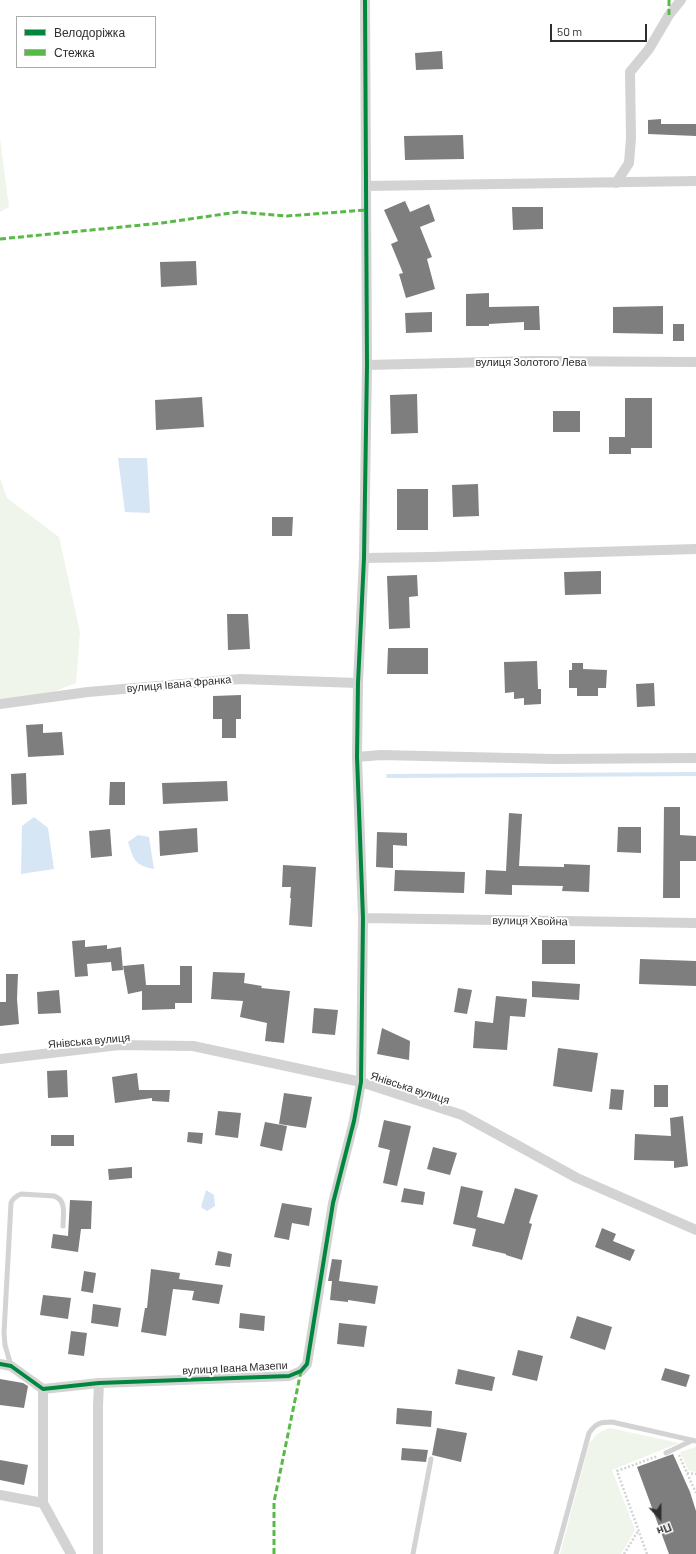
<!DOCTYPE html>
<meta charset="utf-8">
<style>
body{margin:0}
#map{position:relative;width:696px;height:1554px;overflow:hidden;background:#fff;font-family:Barlow,sans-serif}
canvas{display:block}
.legend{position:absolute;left:16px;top:16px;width:140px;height:52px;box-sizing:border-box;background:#fff;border:1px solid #ababab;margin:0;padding:5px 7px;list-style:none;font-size:12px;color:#2e2e2e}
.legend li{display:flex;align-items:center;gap:8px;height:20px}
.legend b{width:20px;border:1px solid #ababab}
.north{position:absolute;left:640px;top:1498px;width:40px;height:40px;-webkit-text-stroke:3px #fff;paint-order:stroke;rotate:159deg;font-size:11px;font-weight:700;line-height:16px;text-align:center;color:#2e2e2e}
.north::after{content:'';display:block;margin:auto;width:14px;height:18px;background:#2e2e2e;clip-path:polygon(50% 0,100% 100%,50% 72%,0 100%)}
.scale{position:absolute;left:550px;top:24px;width:97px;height:18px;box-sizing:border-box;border:2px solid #2e2e2e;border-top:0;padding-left:5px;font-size:12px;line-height:14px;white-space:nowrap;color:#2e2e2e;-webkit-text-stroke:3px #fff;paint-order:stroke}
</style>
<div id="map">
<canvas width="696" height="1554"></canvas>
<ul class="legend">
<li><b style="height:5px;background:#00873e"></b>Велодоріжка</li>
<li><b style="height:5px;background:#58b947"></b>Стежка</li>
</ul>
<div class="north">Пн</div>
<div class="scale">50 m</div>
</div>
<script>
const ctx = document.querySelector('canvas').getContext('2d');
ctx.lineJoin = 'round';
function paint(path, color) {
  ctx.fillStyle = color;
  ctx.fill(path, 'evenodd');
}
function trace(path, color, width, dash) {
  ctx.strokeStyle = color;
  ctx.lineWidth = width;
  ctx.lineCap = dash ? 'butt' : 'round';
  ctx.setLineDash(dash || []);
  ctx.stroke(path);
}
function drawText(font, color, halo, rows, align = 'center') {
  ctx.font = font + ' Barlow,sans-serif';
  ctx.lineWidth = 4;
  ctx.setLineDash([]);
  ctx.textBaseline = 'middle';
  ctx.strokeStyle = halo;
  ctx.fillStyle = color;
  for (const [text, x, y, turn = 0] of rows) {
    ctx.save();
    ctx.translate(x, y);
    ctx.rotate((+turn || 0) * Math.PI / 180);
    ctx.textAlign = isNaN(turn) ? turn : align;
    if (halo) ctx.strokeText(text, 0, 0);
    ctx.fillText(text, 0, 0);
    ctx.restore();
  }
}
paint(new Path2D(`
 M 0,138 L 9,207 L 0,212 Z
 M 0,478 L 7,498 L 59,537 L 80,632 L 76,683 L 25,703 L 0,706 Z
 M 610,1428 L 679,1443 L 612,1470 L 635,1530 L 621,1554 L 560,1554 L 589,1444 C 595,1435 600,1431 610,1428 Z
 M 696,1447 L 696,1472 L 689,1471 L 680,1452 Z`), '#f0f5eb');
paint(new Path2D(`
 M 118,458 L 147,458 L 150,513 L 125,512 Z
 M 34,817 L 48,828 L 54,869 L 21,874 L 22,826 Z
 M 138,835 L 149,837 L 154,869 C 134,865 134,860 128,842 Z
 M 206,1190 L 214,1195 L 215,1206 L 207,1211 L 201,1207 Z`), '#d6e6f4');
trace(new Path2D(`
 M 388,776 L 696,774`), '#d6e6f4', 4);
paint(new Path2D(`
 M 442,51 L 443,69 L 416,70 L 415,53 Z
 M 661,119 L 661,124 L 696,124 L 696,136 L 648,134 L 648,120 Z
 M 463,135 L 464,159 L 405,160 L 404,136 Z
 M 405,201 L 410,212 L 429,204 L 435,221 L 420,227 L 432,257 L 427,259 L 435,289 L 406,298 L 399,274 L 403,273 L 391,244 L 398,241 L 384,210 Z
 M 512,207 L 543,207 L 543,229 L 513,230 Z
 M 196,261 L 197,285 L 161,287 L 160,262 Z
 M 489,293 L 489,307 L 539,306 L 540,330 L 524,330 L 524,322 L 489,324 L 489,326 L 466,326 L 466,294 Z
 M 663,306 L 663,334 L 613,333 L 613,307 Z
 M 432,312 L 432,332 L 406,333 L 405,313 Z
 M 673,324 L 684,324 L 684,341 L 673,341 Z
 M 417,394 L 418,433 L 391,434 L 390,395 Z
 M 202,397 L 204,427 L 156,430 L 155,400 Z
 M 625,398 L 652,398 L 652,448 L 631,448 L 631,454 L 609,454 L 609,437 L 625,437 Z
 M 553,411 L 580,411 L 580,432 L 553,432 Z
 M 478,484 L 479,516 L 453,517 L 452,485 Z
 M 397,489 L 428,489 L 428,530 L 397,530 Z
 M 272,517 L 293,517 L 292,536 L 272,536 Z
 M 601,571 L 601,594 L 565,595 L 564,572 Z
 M 417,575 L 418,596 L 409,597 L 410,628 L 389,629 L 387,576 Z
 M 227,614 L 248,614 L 250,649 L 228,650 Z
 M 388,648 L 428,648 L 428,674 L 387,674 Z
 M 537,661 L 538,689 L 541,689 L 541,704 L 524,705 L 524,698 L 514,699 L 514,692 L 505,693 L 504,662 Z
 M 572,663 L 583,663 L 583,669 L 607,670 L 606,688 L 598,688 L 598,696 L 577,696 L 577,688 L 569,688 L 569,670 L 572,670 Z
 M 654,683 L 655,706 L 637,707 L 636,684 Z
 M 241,695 L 241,719 L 236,719 L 236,738 L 222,738 L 222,719 L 213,719 L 213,696 Z
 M 43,724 L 43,733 L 62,732 L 64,755 L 28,757 L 26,725 Z
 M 26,773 L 27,804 L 12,805 L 11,774 Z
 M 227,781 L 228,801 L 163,804 L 162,783 Z
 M 110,782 L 125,782 L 125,805 L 109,805 Z
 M 664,807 L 680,807 L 680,835 L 696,836 L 696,861 L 680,861 L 680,898 L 663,898 Z
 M 509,813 L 522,814 L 519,866 L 564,867 L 564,864 L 590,865 L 589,892 L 562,891 L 563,886 L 512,885 L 512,895 L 485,894 L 486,870 L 506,871 Z
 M 618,827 L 641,827 L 641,853 L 617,852 Z
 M 197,828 L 198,852 L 160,856 L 159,831 Z
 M 110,829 L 112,856 L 91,858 L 89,831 Z
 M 377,832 L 407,833 L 407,846 L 393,845 L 393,868 L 376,867 Z
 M 283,865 L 316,867 L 312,927 L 289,925 L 291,898 L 290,898 L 291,887 L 282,887 Z
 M 395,870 L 465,872 L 464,893 L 394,891 Z
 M 85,940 L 85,947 L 107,945 L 107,949 L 121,947 L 123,970 L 112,971 L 111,962 L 87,964 L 88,976 L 75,977 L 72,941 Z
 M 542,940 L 575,940 L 575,964 L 542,964 Z
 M 640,959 L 696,961 L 696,986 L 639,984 Z
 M 144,964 L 146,985 L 180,985 L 180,966 L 192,966 L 192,1003 L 175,1003 L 175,1009 L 142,1010 L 142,991 L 128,994 L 123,966 Z
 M 213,972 L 245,973 L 244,983 L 262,986 L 261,988 L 290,991 L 284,1043 L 265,1041 L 267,1023 L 240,1017 L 243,1001 L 211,999 Z
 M 6,974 L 18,974 L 17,999 L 19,1024 L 0,1026 L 0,1002 L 6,1002 Z
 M 532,981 L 580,984 L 579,1000 L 532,997 Z
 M 458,988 L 472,990 L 467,1014 L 454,1012 Z
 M 59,990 L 61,1013 L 38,1014 L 37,992 Z
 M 496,996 L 527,999 L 525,1017 L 510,1016 L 507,1050 L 473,1048 L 475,1021 L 493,1023 Z
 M 314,1008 L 338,1010 L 335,1035 L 312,1033 Z
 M 382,1028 L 410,1041 L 409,1060 L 377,1054 Z
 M 558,1048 L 598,1053 L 592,1092 L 553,1086 Z
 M 67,1070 L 68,1097 L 48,1098 L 47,1071 Z
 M 137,1073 L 139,1090 L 170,1090 L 169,1102 L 152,1101 L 152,1098 L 115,1103 L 112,1077 Z
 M 654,1085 L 668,1085 L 668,1107 L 654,1107 Z
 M 611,1089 L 624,1090 L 622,1110 L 609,1109 Z
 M 284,1093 L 312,1097 L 306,1128 L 279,1124 Z
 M 218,1111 L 241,1113 L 238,1138 L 215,1135 Z
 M 683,1116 L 688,1166 L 674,1168 L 674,1161 L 634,1160 L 635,1134 L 671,1136 L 670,1118 Z
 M 384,1120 L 411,1126 L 397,1186 L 383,1183 L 390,1150 L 378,1147 Z
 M 265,1122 L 287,1126 L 282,1151 L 260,1146 Z
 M 188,1132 L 203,1133 L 202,1144 L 187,1142 Z
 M 51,1135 L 74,1135 L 74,1146 L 51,1146 Z
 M 433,1147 L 457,1153 L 450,1175 L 427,1169 Z
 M 132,1167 L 132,1178 L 109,1180 L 108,1169 Z
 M 461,1186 L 483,1191 L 477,1217 L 504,1224 L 515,1188 L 538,1195 L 529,1223 L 532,1224 L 522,1260 L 506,1255 L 506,1254 L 472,1246 L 476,1229 L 453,1224 Z
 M 404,1188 L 425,1192 L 423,1205 L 401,1202 Z
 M 70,1200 L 92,1201 L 91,1229 L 81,1229 L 78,1252 L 51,1248 L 53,1234 L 68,1236 Z
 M 282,1203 L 312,1208 L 309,1226 L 292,1223 L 289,1240 L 274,1237 Z
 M 602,1228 L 616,1234 L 613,1241 L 635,1250 L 630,1261 L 595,1247 Z
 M 218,1251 L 232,1254 L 230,1267 L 215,1265 Z
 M 332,1259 L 342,1260 L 339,1281 L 378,1286 L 375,1304 L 348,1300 L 348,1302 L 330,1300 L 332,1281 L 328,1281 Z
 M 151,1269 L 180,1273 L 179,1279 L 223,1285 L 219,1304 L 192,1300 L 194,1291 L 173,1289 L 166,1336 L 141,1332 L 145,1308 L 147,1308 Z
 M 84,1271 L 96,1273 L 93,1293 L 81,1291 Z
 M 43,1295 L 71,1298 L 68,1319 L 40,1315 Z
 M 93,1304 L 121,1308 L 118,1327 L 91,1323 Z
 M 240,1313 L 265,1316 L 264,1331 L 239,1328 Z
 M 577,1316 L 612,1327 L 605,1350 L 570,1338 Z
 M 339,1323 L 367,1326 L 364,1347 L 337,1344 Z
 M 71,1331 L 87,1333 L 84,1356 L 68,1354 Z
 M 518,1350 L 543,1356 L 537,1381 L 512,1375 Z
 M 665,1368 L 690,1375 L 686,1387 L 661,1380 Z
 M 458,1369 L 495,1377 L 492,1391 L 455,1384 Z
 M 0,1379 L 23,1383 L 28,1386 L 24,1408 L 0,1405 Z
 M 397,1408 L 432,1411 L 431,1427 L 396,1424 Z
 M 437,1428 L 467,1433 L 461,1462 L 432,1455 Z
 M 402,1448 L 428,1450 L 426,1462 L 401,1460 Z
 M 673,1454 L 690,1492 L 696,1511 L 696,1554 L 669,1554 L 637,1467 Z
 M 0,1460 L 28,1465 L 24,1485 L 0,1480 Z`), '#7e7e7e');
trace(new Path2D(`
 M 679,1455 L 696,1493
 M 687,1473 L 696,1474
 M 624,1554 L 638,1531
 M 647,1554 L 617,1471 L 658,1456`), '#d3d3d3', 2.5, [2, 2]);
trace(new Path2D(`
 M 11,1366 L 5,1345 L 4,1333 L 11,1203 C 13,1198 16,1196 21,1194 L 54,1196 C 67,1200 63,1215 63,1226
 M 666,1453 L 693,1440
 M 413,1554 L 431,1459
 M 556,1554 L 589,1433 C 596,1423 601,1422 612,1422 L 696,1441`), '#d3d3d3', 5);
trace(new Path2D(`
 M 616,183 L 629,163 L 631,138 L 630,72 L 649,49 L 669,15 L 681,0
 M 366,186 L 696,181
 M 367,365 L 533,361 L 696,362
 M 364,558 L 431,557 L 696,549
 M 0,704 L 88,692 L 240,679 L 358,683
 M 357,757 L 381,755 L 554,759 L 696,758
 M 363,918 L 696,923
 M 0,1059 L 119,1045 L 193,1046 L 361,1082 L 462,1115 L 577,1178 L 696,1230
 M 0,1364 L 11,1366 L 43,1389 L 99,1383 L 289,1376 L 301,1371 L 307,1364 L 333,1203 L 354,1121 L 361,1082 L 363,918 L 357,757 L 358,683 L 364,558 L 367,365 L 365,0
 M 43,1389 L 43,1503 L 71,1554
 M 0,1495 L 43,1503
 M 98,1554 L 98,1406 L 99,1383`), '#d3d3d3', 10);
trace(new Path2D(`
 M 669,15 L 669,0
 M 0,239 L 162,223 L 238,212 L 287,216 L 366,210
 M 274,1554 L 274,1502 L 301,1371`), '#58b947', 3, [6, 3]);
trace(new Path2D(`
 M 0,1364 L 11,1366 L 43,1389 L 99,1383 L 289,1376 L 301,1371 L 307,1364 L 333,1203 L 354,1121 L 361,1082 L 363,918 L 357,757 L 358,683 L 364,558 L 367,365 L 365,0`), '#00873e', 4);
drawText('11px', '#2e2e2e', '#fff', [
 ["вулиця Золотого Лева",531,362],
 ["вулиця Івана Франка",179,684,-5],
 ["вулиця Хвойна",530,921,1],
 ["Янівська вулиця",89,1041,-5],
 ["Янівська вулиця",410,1088,18],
 ["вулиця Івана Мазепи",235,1368,-3]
]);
</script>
